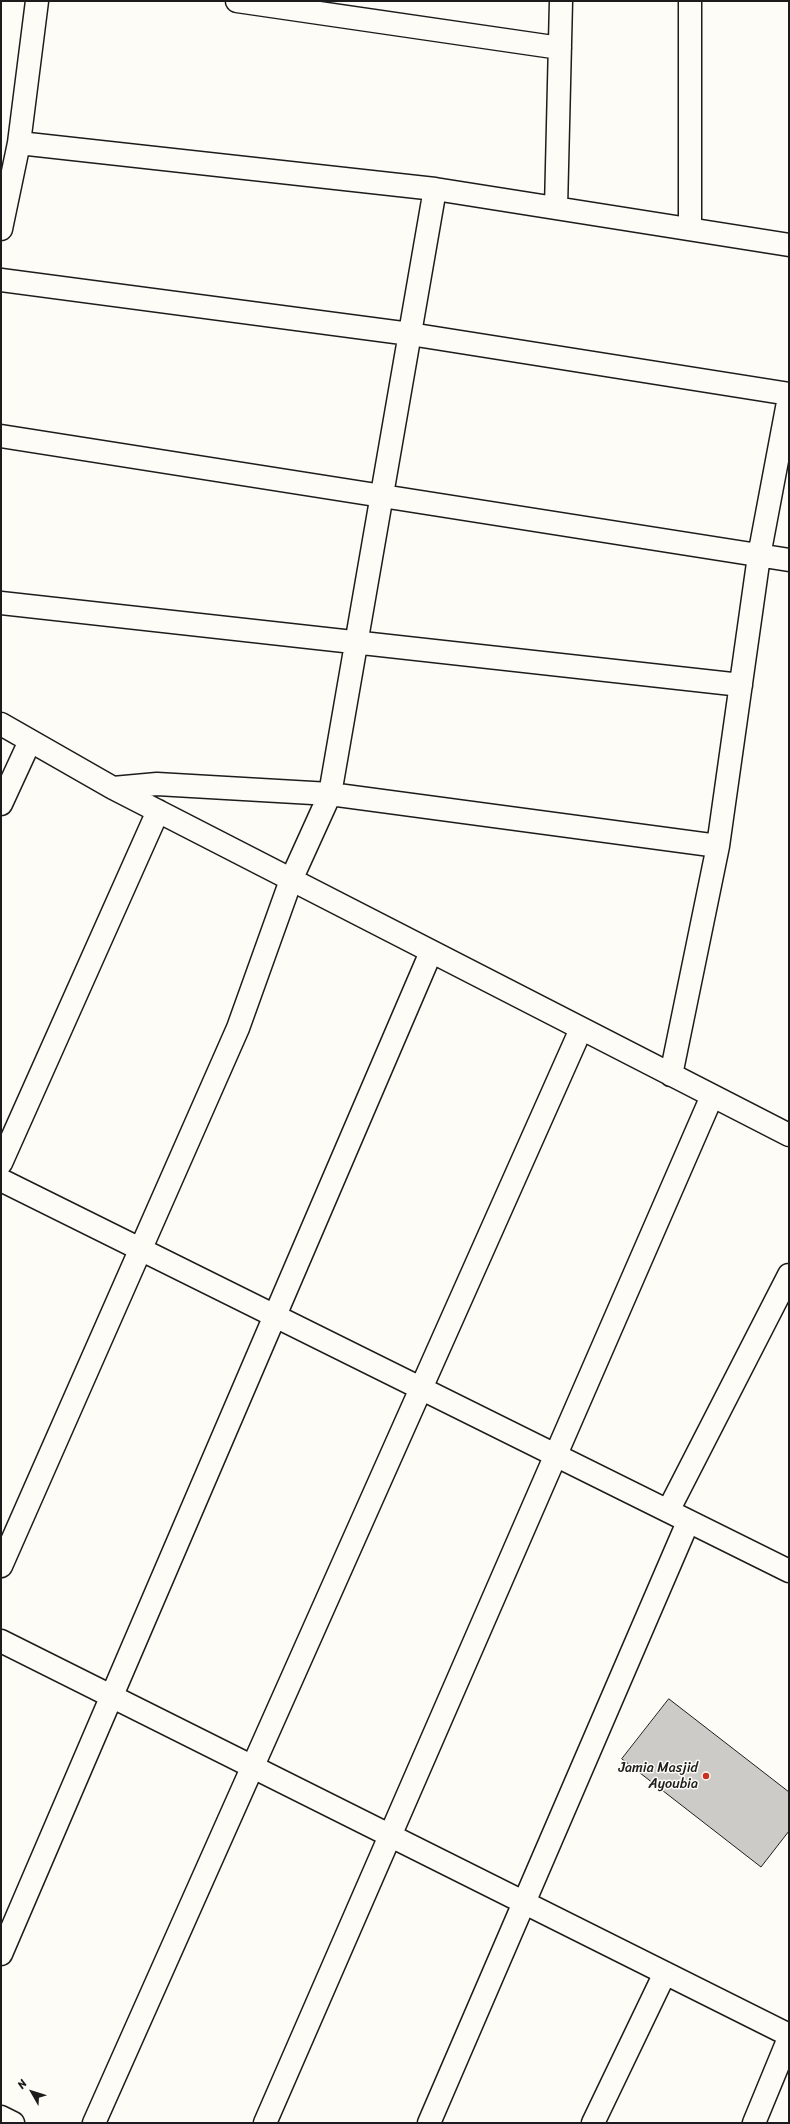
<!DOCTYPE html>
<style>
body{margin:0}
#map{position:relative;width:790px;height:2124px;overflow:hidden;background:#fdfcf7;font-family:Sriracha,sans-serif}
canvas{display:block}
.frame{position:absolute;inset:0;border:2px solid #1c1c1c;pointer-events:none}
.north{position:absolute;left:12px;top:2072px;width:40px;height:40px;-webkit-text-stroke:3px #fdfcf7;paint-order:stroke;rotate:309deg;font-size:11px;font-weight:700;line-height:16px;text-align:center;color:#1c1c1c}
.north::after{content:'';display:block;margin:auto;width:14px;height:18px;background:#1c1c1c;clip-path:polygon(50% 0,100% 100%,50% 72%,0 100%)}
</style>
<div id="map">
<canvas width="790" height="2124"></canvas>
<div class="frame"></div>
<div class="north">N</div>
</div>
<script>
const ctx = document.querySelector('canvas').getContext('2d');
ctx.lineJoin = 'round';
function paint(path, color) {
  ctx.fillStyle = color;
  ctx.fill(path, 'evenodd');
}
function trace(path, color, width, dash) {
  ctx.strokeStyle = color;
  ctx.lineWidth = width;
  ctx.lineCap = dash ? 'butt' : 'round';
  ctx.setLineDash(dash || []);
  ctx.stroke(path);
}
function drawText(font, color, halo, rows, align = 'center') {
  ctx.font = font + ' Sriracha,sans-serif';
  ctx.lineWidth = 3;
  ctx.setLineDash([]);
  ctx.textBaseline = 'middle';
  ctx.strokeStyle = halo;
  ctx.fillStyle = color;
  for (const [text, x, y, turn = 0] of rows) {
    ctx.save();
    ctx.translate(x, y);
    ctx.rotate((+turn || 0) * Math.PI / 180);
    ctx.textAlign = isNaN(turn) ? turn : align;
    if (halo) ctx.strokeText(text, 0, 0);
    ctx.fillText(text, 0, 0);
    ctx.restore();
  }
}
const building = new Path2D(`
 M 669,1699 L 789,1792 L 789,1831 L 761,1867 L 622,1759 Z`);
paint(building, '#cccbc8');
trace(building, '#1c1c1c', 1);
const minor = new Path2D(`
 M 237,1 L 560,48
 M 19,143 L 435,189
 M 556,208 L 561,1
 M 1,229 L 19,143 L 37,1
 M 690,229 L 690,1
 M 1,280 L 410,334 L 789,394
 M 1,436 L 789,560
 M 1,603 L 741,685
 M 1,724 L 113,788 L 789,1135
 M 113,788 L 157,784 L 330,794 L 718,846 L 759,556 L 789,397
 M 1,804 L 30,741
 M 671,1075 L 718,846
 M 1,1163 L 158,811
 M 1,1180 L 789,1571
 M 668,1511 L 789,1275
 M 1,1566 L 238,1028 L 291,880 L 330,794 L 435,189 L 789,245
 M 1,1641 L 789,2035
 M 1,1954 L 431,952
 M 1,2117 L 13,2123
 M 94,2123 L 581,1029
 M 265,2123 L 712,1096
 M 429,2123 L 688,1522
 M 593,2123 L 665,1973
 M 754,2123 L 789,2038`);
trace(minor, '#1c1c1c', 25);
trace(minor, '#fdfcf7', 22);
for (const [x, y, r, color] of [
 [706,1776,4,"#c8321e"]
]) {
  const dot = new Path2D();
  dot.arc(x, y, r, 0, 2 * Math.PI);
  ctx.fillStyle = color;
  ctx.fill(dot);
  trace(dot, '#fdfcf7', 1.5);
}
drawText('14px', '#1c1c1c', '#fdfcf7', [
 ["Jamia Masjid",698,1768],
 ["Ayoubia",698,1784]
], 'right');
</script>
